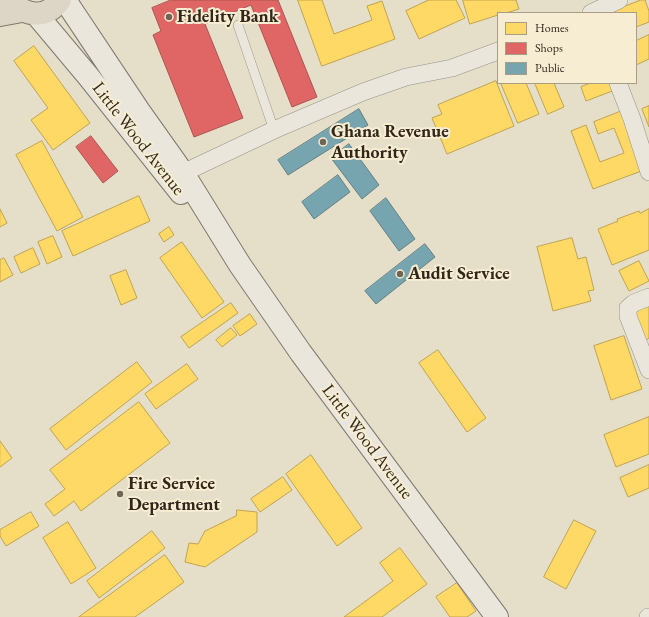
<!DOCTYPE html>
<style>
body{margin:0}
#map{position:relative;width:649px;height:617px;overflow:hidden;background:#e5dec9;font-family:"EB Garamond",serif}
canvas{display:block}
.legend{position:absolute;left:497px;top:12px;width:140px;height:72px;box-sizing:border-box;background:#f7edd3;border:1px solid #a89d89;margin:0;padding:5px 7px;list-style:none;font-size:12px;color:#31261a}
.legend li{display:flex;align-items:center;gap:8px;height:20px}
.legend b{width:20px;border:1px solid #a89d89}
</style>
<div id="map">
<canvas width="649" height="617"></canvas>
<ul class="legend">
<li><b style="height:11px;background:#ffd966"></b>Homes</li>
<li><b style="height:11px;background:#e06666"></b>Shops</li>
<li><b style="height:11px;background:#76a5af"></b>Public</li>
</ul>
</div>
<script>
const ctx = document.querySelector('canvas').getContext('2d');
ctx.lineJoin = 'round';
function paint(path, color) {
  ctx.fillStyle = color;
  ctx.fill(path, 'evenodd');
}
function trace(path, color, width, dash) {
  ctx.strokeStyle = color;
  ctx.lineWidth = width;
  ctx.lineCap = dash ? 'butt' : 'round';
  ctx.setLineDash(dash || []);
  ctx.stroke(path);
}
function drawText(font, color, halo, rows, align = 'center') {
  ctx.font = font + ' "EB Garamond",serif';
  ctx.lineWidth = 4;
  ctx.setLineDash([]);
  ctx.textBaseline = 'middle';
  ctx.strokeStyle = halo;
  ctx.fillStyle = color;
  for (const [text, x, y, turn = 0] of rows) {
    ctx.save();
    ctx.translate(x, y);
    ctx.rotate((+turn || 0) * Math.PI / 180);
    ctx.textAlign = isNaN(turn) ? turn : align;
    if (halo) ctx.strokeText(text, 0, 0);
    ctx.fillText(text, 0, 0);
    ctx.restore();
  }
}
const homes = new Path2D(`
 M 298,0 L 322,0 L 334,34 L 372,20 L 367,6 L 382,1 L 395,39 L 322,66 Z
 M 429,0 L 456,0 L 465,18 L 419,39 L 406,11 Z
 M 463,0 L 516,0 L 519,9 L 506,13 L 498,13 L 498,15 L 470,24 Z
 M 641,0 L 645,0 L 649,11 L 649,22 L 636,27 L 636,13 L 608,13 Z
 M 649,35 L 649,59 L 636,65 L 636,41 Z
 M 34,46 L 90,123 L 53,150 L 31,120 L 48,108 L 14,61 Z
 M 496,81 L 514,126 L 447,154 L 432,118 L 442,114 L 438,105 Z
 M 501,83 L 526,83 L 539,114 L 518,123 Z
 M 535,83 L 554,83 L 564,107 L 548,114 Z
 M 591,83 L 612,83 L 615,90 L 586,101 L 581,87 Z
 M 649,106 L 649,127 L 642,109 Z
 M 622,111 L 644,170 L 593,189 L 571,131 L 586,125 L 600,162 L 624,153 L 614,128 L 598,134 L 594,122 Z
 M 42,141 L 83,217 L 57,231 L 16,155 Z
 M 139,196 L 150,221 L 73,256 L 62,231 Z
 M 0,209 L 7,223 L 0,227 Z
 M 649,209 L 649,250 L 612,265 L 598,229 L 618,221 L 617,219 L 639,211 L 640,213 Z
 M 169,227 L 174,235 L 164,242 L 159,234 Z
 M 53,236 L 62,257 L 47,264 L 38,242 Z
 M 572,238 L 578,259 L 586,257 L 594,290 L 588,291 L 591,301 L 553,311 L 537,247 Z
 M 182,242 L 224,302 L 202,318 L 160,258 Z
 M 33,248 L 40,264 L 21,273 L 14,257 Z
 M 4,258 L 13,275 L 0,282 L 0,260 Z
 M 639,261 L 649,281 L 629,291 L 619,271 Z
 M 126,270 L 137,298 L 121,305 L 110,276 Z
 M 231,303 L 238,313 L 189,348 L 181,337 Z
 M 649,305 L 649,338 L 646,340 L 634,312 Z
 M 250,314 L 257,324 L 240,336 L 233,326 Z
 M 231,328 L 237,335 L 222,347 L 216,340 Z
 M 624,336 L 642,389 L 611,400 L 594,346 Z
 M 438,350 L 486,418 L 467,432 L 419,363 Z
 M 137,362 L 152,382 L 66,450 L 50,429 Z
 M 187,364 L 198,379 L 156,409 L 145,394 Z
 M 139,402 L 170,443 L 81,511 L 74,501 L 54,516 L 45,504 L 65,489 L 50,470 Z
 M 649,417 L 649,454 L 616,467 L 604,435 Z
 M 0,441 L 12,458 L 0,467 Z
 M 311,455 L 362,528 L 337,546 L 286,474 Z
 M 649,465 L 649,488 L 628,497 L 620,478 Z
 M 283,477 L 292,490 L 260,512 L 251,499 Z
 M 237,510 L 257,512 L 257,532 L 205,567 L 185,562 L 189,543 L 198,544 L 205,531 L 236,516 Z
 M 31,512 L 39,526 L 6,546 L 0,536 L 0,530 Z
 M 574,520 L 596,531 L 566,589 L 544,577 Z
 M 68,522 L 96,568 L 71,584 L 43,538 Z
 M 152,531 L 165,548 L 99,598 L 87,581 Z
 M 400,548 L 427,584 L 382,617 L 344,617 L 393,581 L 380,563 Z
 M 165,555 L 184,582 L 135,617 L 79,617 Z
 M 457,583 L 476,611 L 467,617 L 450,617 L 436,597 Z`);
paint(homes, '#ffd966');
trace(homes, '#c1a34f', 1);
const shops = new Path2D(`
 M 171,0 L 278,0 L 317,97 L 292,107 L 251,5 L 205,24 L 243,118 L 194,137 L 153,35 L 161,31 L 152,8 Z
 M 91,136 L 118,171 L 103,183 L 76,147 Z`);
paint(shops, '#e06666');
trace(shops, '#ac534f', 1);
const public = new Path2D(`
 M 359,109 L 368,125 L 288,175 L 278,160 Z
 M 349,144 L 379,185 L 362,199 L 331,158 Z
 M 338,175 L 350,192 L 314,219 L 302,202 Z
 M 386,198 L 415,239 L 399,251 L 370,211 Z
 M 425,244 L 435,257 L 376,304 L 365,291 Z`);
paint(public, '#76a5af');
trace(public, '#617f82', 1);
const lane = new Path2D(`
 M 238,25 L 274,130`);
const street = new Path2D(`
 M 591,13 L 619,0
 M 618,83 L 632,119 L 649,172
 M 183,173 L 274,130 L 363,92 L 406,77 L 452,68 L 498,51
 M 649,297 L 634,303 L 628,308 L 628,316 L 649,370
 M 648,617 L 649,617`);
const secondary = new Path2D(`
 M 65,0 L 139,111 L 183,173 L 240,265 L 301,353 L 497,617
 M 36,14 L 88,76 L 181,193`);
const primary = new Path2D(`
 M 0,15 L 22,11`);
const highway = new Path2D(`
 M 10,0 C 25,17 47,19 60,0`);
trace(lane, '#979284', 10);
trace(street, '#979284', 18);
trace(secondary, '#7e796d', 24);
trace(primary, '#7e796d', 24);
trace(highway, '#7e796d', 24);
trace(lane, '#eae6dc', 9);
trace(street, '#eae6dc', 17);
trace(secondary, '#eae6dc', 22);
trace(primary, '#ddd6c6', 22);
trace(highway, '#ddd6c6', 22);
for (const [x, y, r, color] of [
 [169,17,4,"#706657"],
 [323,142,4,"#706657"],
 [400,274,4,"#706657"],
 [120,494,4,"#706657"]
]) {
  const dot = new Path2D();
  dot.arc(x, y, r, 0, 2 * Math.PI);
  ctx.fillStyle = color;
  ctx.fill(dot);
  trace(dot, '#f7edd3', 1.5);
}
drawText('bold 18px', '#31261a', '#f7edd3', [
 ["Fidelity Bank",177,17],
 ["Ghana Revenue",331,132],
 ["Authority",331,153],
 ["Audit Service",408,274],
 ["Fire Service",128,484],
 ["Department",128,505]
], 'left');
drawText('18px', '#31261a', '#f7edd3', [
 ["Little Wood Avenue",138,139,52],
 ["Little Wood Avenue",367,442,53]
]);
</script>
